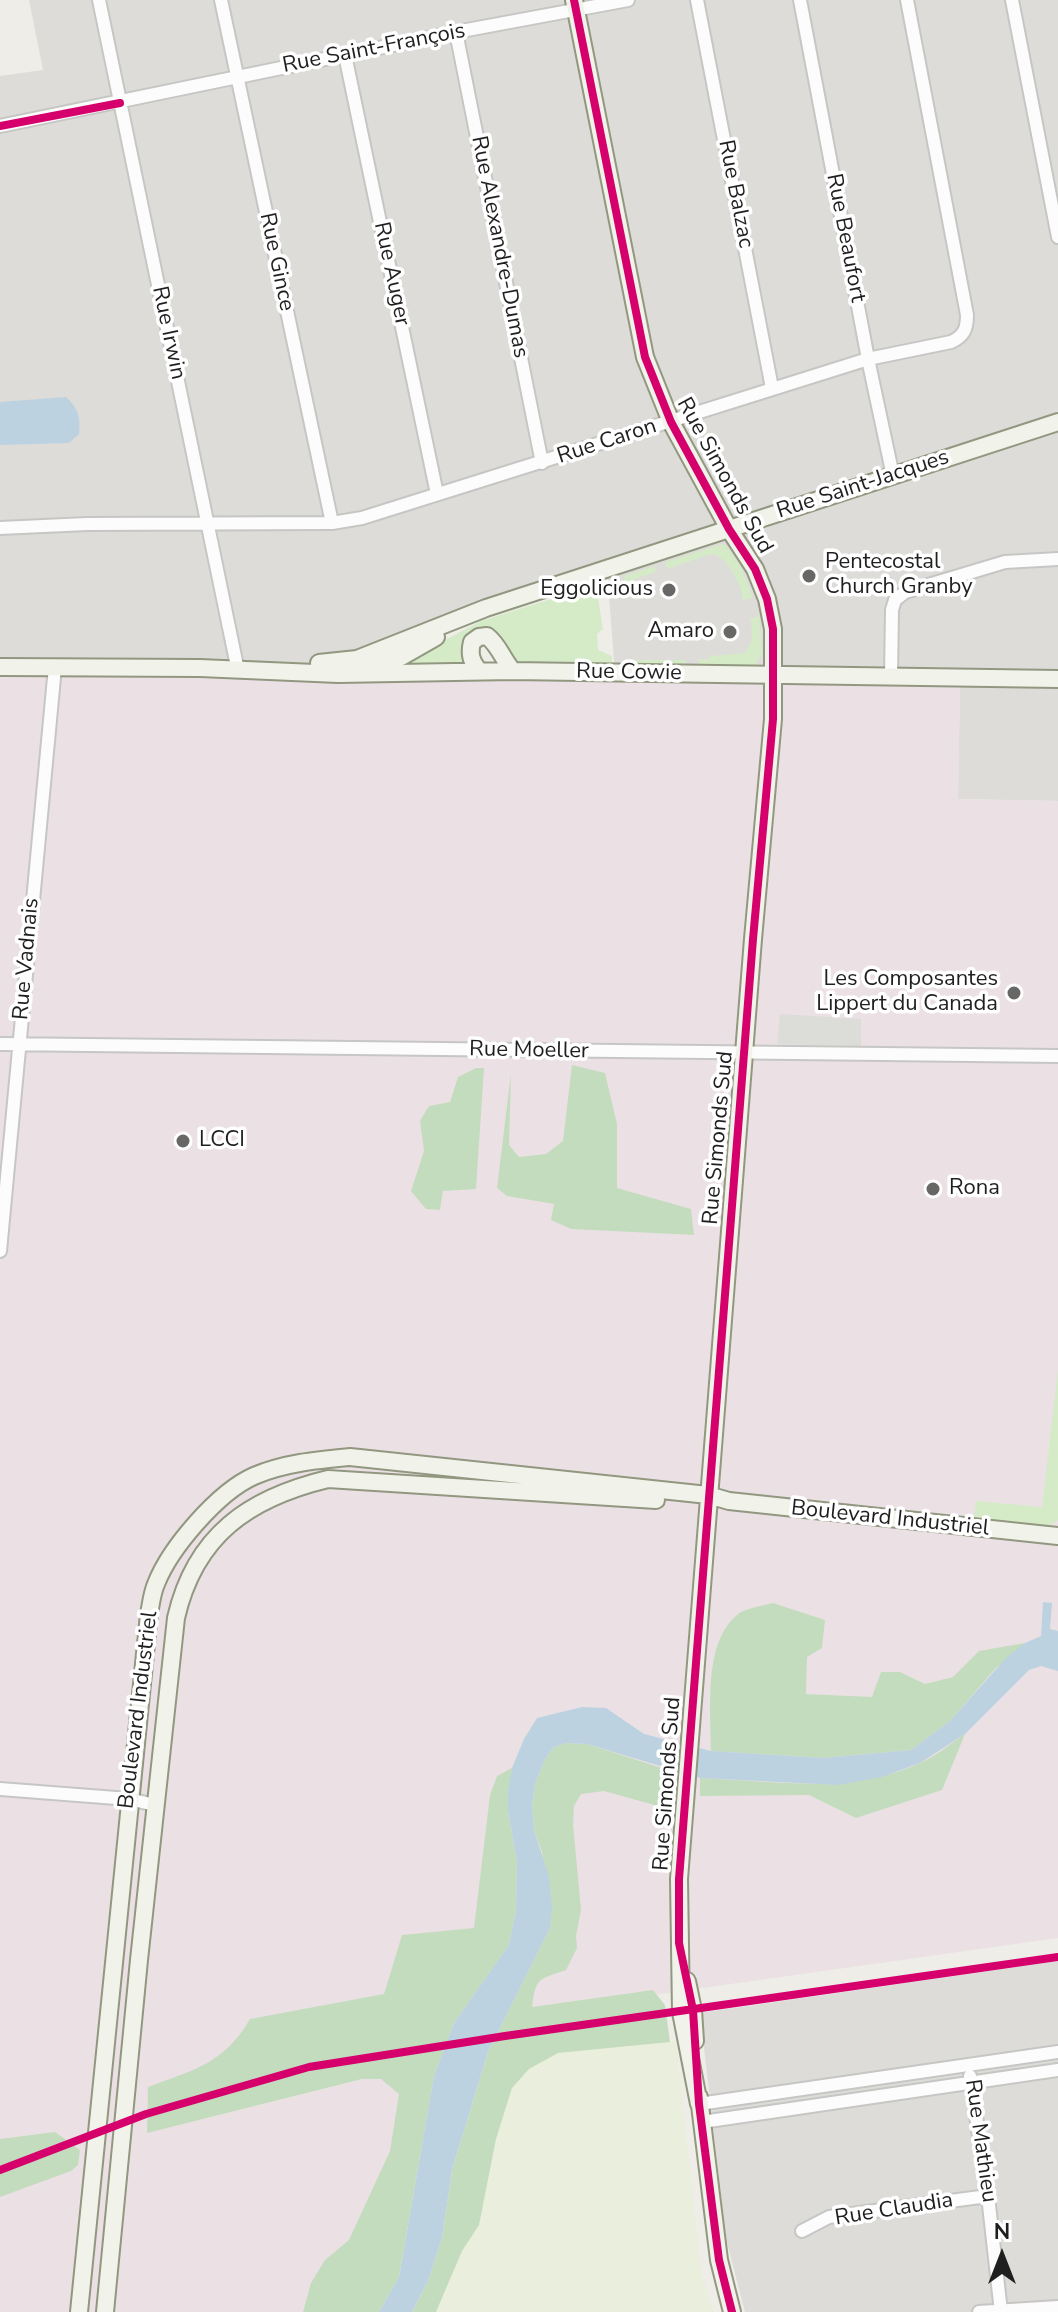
<!DOCTYPE html>
<meta charset="utf-8">
<style>
body{margin:0}
#map{position:relative;width:1058px;height:2312px;overflow:hidden;background:#eeede8;font-family:"Nunito Sans",sans-serif}
canvas{display:block}
.north{position:absolute;left:962px;top:2216px;width:80px;height:80px;-webkit-text-stroke:6px #fff;paint-order:stroke;rotate:0deg;font-size:22px;font-weight:700;line-height:32px;text-align:center;color:#1f1f1f}
.north::after{content:'';display:block;margin:auto;width:28px;height:36px;background:#1f1f1f;clip-path:polygon(50% 0,100% 100%,50% 72%,0 100%)}
</style>
<div id="map">
<canvas width="1058" height="2312"></canvas>
<div class="north">N</div>
</div>
<script>
const ctx = document.querySelector('canvas').getContext('2d');
ctx.lineJoin = 'round';
function paint(path, color) {
  ctx.fillStyle = color;
  ctx.fill(path, 'evenodd');
}
function trace(path, color, width, dash) {
  ctx.strokeStyle = color;
  ctx.lineWidth = width;
  ctx.lineCap = dash ? 'butt' : 'round';
  ctx.setLineDash(dash || []);
  ctx.stroke(path);
}
function drawText(font, color, halo, rows, align = 'center') {
  ctx.font = font + ' "Nunito Sans",sans-serif';
  ctx.lineWidth = 7;
  ctx.setLineDash([]);
  ctx.textBaseline = 'middle';
  ctx.strokeStyle = halo;
  ctx.fillStyle = color;
  for (const [text, x, y, turn = 0] of rows) {
    ctx.save();
    ctx.translate(x, y);
    ctx.rotate((+turn || 0) * Math.PI / 180);
    ctx.textAlign = isNaN(turn) ? turn : align;
    if (halo) ctx.strokeText(text, 0, 0);
    ctx.fillText(text, 0, 0);
    ctx.restore();
  }
}
paint(new Path2D(`
 M 29,0 L 1058,0 L 1058,801 L 958,799 L 960,678 L 615,674 L 607,569 L 486,608 L 368,668 L 0,667 L 0,76 L 43,70 Z
 M 1058,1961 L 1058,2312 L 745,2312 L 726,2239 L 700,2013 Z`), '#dddcd9');
paint(new Path2D(`
 M 0,674 L 960,684 L 958,799 L 1058,801 L 1058,1938 L 454,2023 L 379,2312 L 0,2312 Z`), '#ebe1e5');
paint(new Path2D(`
 M 676,2041 L 701,2272 L 714,2312 L 436,2312 L 462,2251 L 479,2224 L 496,2139 L 512,2088 L 529,2069 L 557,2053 Z`), '#eaeedc');
paint(new Path2D(`
 M 723,544 C 739,556 746,580 753,598 L 743,600 C 739,584 731,560 713,554 L 667,569 L 665,562 Z
 M 654,566 L 657,571 L 633,580 L 634,587 L 627,590 L 624,576 Z
 M 596,585 L 603,629 L 597,634 L 598,650 L 612,656 L 612,665 L 512,662 L 482,629 L 473,630 L 462,640 L 461,655 L 464,664 L 403,666 L 405,661 L 481,621 Z
 M 759,616 L 762,653 L 755,666 L 699,666 L 698,659 L 709,660 L 710,656 L 744,653 C 754,642 753,633 750,619 Z
 M 623,660 L 686,660 L 686,666 L 623,665 Z
 M 1058,1369 L 1058,1520 L 1050,1525 L 1043,1526 L 974,1517 L 976,1501 L 1042,1507 Z`), '#d5ebc8');
paint(new Path2D(`
 M 572,1065 L 605,1073 L 617,1124 L 617,1188 L 691,1209 L 694,1235 L 571,1229 L 551,1220 L 554,1204 L 507,1196 L 497,1188 L 511,1073 L 509,1145 L 519,1157 L 546,1154 L 563,1141 Z
 M 476,1068 L 484,1068 L 476,1189 L 443,1191 L 440,1210 L 426,1209 L 411,1191 L 424,1151 L 420,1121 L 429,1106 L 450,1102 L 458,1077 Z
 M 773,1603 L 825,1620 L 822,1648 L 807,1657 L 806,1694 L 872,1697 L 881,1672 L 900,1672 L 925,1684 L 953,1677 L 979,1651 L 1025,1643 L 995,1669 L 950,1721 L 911,1750 L 824,1758 L 711,1751 C 711,1711 703,1643 737,1615 C 745,1608 762,1606 773,1603 Z
 M 965,1734 L 942,1790 L 856,1818 L 809,1795 L 700,1796 L 700,1778 C 772,1781 851,1794 918,1764 C 935,1757 950,1744 965,1734 Z
 M 566,1743 L 587,1744 L 671,1771 L 665,1808 L 604,1791 L 581,1794 L 574,1806 L 573,1824 L 581,1910 L 576,1936 L 577,1948 L 566,1970 C 538,1980 536,1977 532,2007 L 653,1990 L 665,2005 L 670,2042 L 558,2053 L 529,2069 L 512,2088 L 496,2139 L 479,2225 L 462,2251 L 436,2312 L 412,2312 L 428,2281 L 442,2238 L 452,2170 L 488,2052 L 550,1928 L 542,1852 L 534,1830 L 532,1807 L 535,1784 L 545,1759 L 554,1747 Z
 M 512,1768 L 508,1811 L 517,1862 L 516,1911 L 509,1945 L 454,2023 L 434,2076 L 399,2277 L 379,2312 L 303,2312 L 311,2283 L 325,2260 L 349,2240 L 390,2151 L 399,2094 L 381,2079 L 362,2079 L 147,2133 L 148,2087 C 193,2070 224,2064 250,2019 L 384,1994 L 402,1935 L 474,1928 L 490,1795 L 497,1776 Z
 M 55,2132 L 80,2150 L 78,2165 L 71,2171 L 0,2197 L 0,2139 Z`), '#c4dcbe');
paint(new Path2D(`
 M 707,555 L 711,562 L 671,575 L 669,569 Z
 M 724,560 L 740,586 L 743,600 L 736,602 L 731,583 L 715,562 Z
 M 780,1014 L 861,1019 L 861,1046 L 777,1044 Z`), '#dcdcd9');
paint(new Path2D(`
 M 66,397 C 78,408 81,418 79,434 L 69,443 L 0,445 L 0,402 Z
 M 1043,1602 L 1052,1603 L 1050,1629 L 1058,1631 L 1058,1671 L 1041,1666 L 1029,1670 L 965,1734 L 920,1763 L 882,1777 L 838,1785 L 700,1778 L 587,1744 L 566,1743 L 554,1747 L 545,1759 L 535,1784 L 532,1806 L 534,1830 L 549,1877 L 552,1905 L 550,1928 L 488,2052 L 452,2170 L 442,2238 L 428,2281 L 412,2312 L 379,2312 L 399,2277 L 434,2076 L 454,2023 L 509,1945 L 516,1911 L 517,1862 L 508,1811 L 508,1792 L 512,1768 L 524,1739 L 537,1718 L 582,1707 L 606,1708 L 644,1734 L 711,1751 L 824,1758 L 911,1750 L 950,1721 L 1006,1658 L 1025,1643 L 1041,1636 Z`), '#bcd2e0');
const street = new Path2D(`
 M 99,0 L 237,666
 M 221,0 L 332,523
 M 697,0 L 772,388
 M 800,0 L 868,359 L 893,476
 M 1012,0 L 1058,237
 M 456,32 L 542,463
 M 345,55 L 437,494
 M 0,126 L 456,32 L 628,0
 M 0,528 L 87,524 L 332,523 L 362,518 L 868,359 L 951,342 C 964,336 967,329 967,315 L 907,0
 M 891,677 L 892,610 L 895,600 L 905,592 L 1005,562 L 1058,559
 M 0,1044 L 1058,1056
 M 0,1251 L 55,667
 M 0,1789 L 129,1799 L 155,1805
 M 970,2076 L 988,2196 L 1001,2312
 M 699,2104 L 1058,2052
 M 702,2122 L 1058,2070
 M 802,2231 L 829,2217 L 988,2196
 M 979,2312 L 1058,2307`);
const secondary = new Path2D(`
 M 574,0 L 645,357 L 671,422 L 729,529 L 755,569 L 767,599 L 773,629 L 773,719 L 753,939 L 679,1879 L 681,2012 L 699,2104
 M 319,663 L 357,659 L 486,608 L 1058,422
 M 0,667 L 200,668 L 338,674 L 513,671 L 1058,679
 M 366,669 L 401,657 L 436,637
 M 479,671 C 471,661 469,654 472,642 L 479,637 L 487,636 C 499,645 503,660 513,671
 M 687,1981 L 693,2010 L 695,2041
 M 699,2097 L 719,2260 L 732,2312
 M 79,2312 L 149,1614 C 151,1604 152,1593 156,1584 C 170,1548 218,1492 254,1476 C 284,1463 318,1460 350,1457 L 708,1495 L 729,1501 L 1058,1536
 M 105,2312 L 139,1960 L 176,1618 C 195,1535 249,1498 328,1479 L 656,1500`);
trace(street, '#c6c6c4', 16);
trace(secondary, '#929780', 20);
trace(street, '#fcfcfc', 12);
trace(secondary, '#f1f3eb', 16);
trace(new Path2D(`
 M 574,0 L 645,357 L 671,422 L 729,529 L 755,569 L 767,599 L 773,629 L 773,719 L 753,939 L 679,1879 L 679,1943 L 693,2010 L 699,2104 L 719,2260 L 732,2312
 M 0,126 L 120,103
 M 0,2170 L 146,2114 L 309,2067 L 505,2036 L 1058,1957`), '#d6006c', 8);
for (const [x, y, r, color] of [
 [809,576,8,"#676765"],
 [669,590,8,"#676765"],
 [730,632,8,"#676765"],
 [1014,993,8,"#676765"],
 [183,1141,8,"#676765"],
 [933,1189,8,"#676765"]
]) {
  const dot = new Path2D();
  dot.arc(x, y, r, 0, 2 * Math.PI);
  ctx.fillStyle = color;
  ctx.fill(dot);
  trace(dot, '#fff', 3);
}
drawText('22px', '#1f1f1f', '#fff', [
 ["Rue Saint-François",374,49,-11],
 ["Rue Balzac",735,194,79],
 ["Rue Beaufort",845,238,79],
 ["Rue Alexandre-Dumas",499,247,79],
 ["Rue Gince",276,262,78],
 ["Rue Auger",391,274,78],
 ["Rue Irwin",168,333,78],
 ["Rue Caron",607,442,-18],
 ["Rue Simonds Sud",724,476,61],
 ["Rue Saint-Jacques",863,485,-18],
 ["Rue Cowie",629,673,1],
 ["Rue Vadnais",27,959,-85],
 ["Rue Moeller",529,1051,1],
 ["Rue Simonds Sud",719,1138,-85],
 ["Boulevard Industriel",890,1519,6],
 ["Boulevard Industriel",139,1710,-83],
 ["Rue Simonds Sud",668,1784,-86],
 ["Rue Mathieu",980,2141,82],
 ["Rue Claudia",894,2210,-9]
]);
drawText('22px', '#1f1f1f', '#fff', [
 ["Pentecostal",825,563],
 ["Church Granby",825,588],
 ["Eggolicious",653,590,"right"],
 ["Amaro",714,632,"right"],
 ["Les Composantes",998,980,"right"],
 ["Lippert du Canada",998,1005,"right"],
 ["LCCI",199,1141],
 ["Rona",949,1189]
], 'left');
</script>
